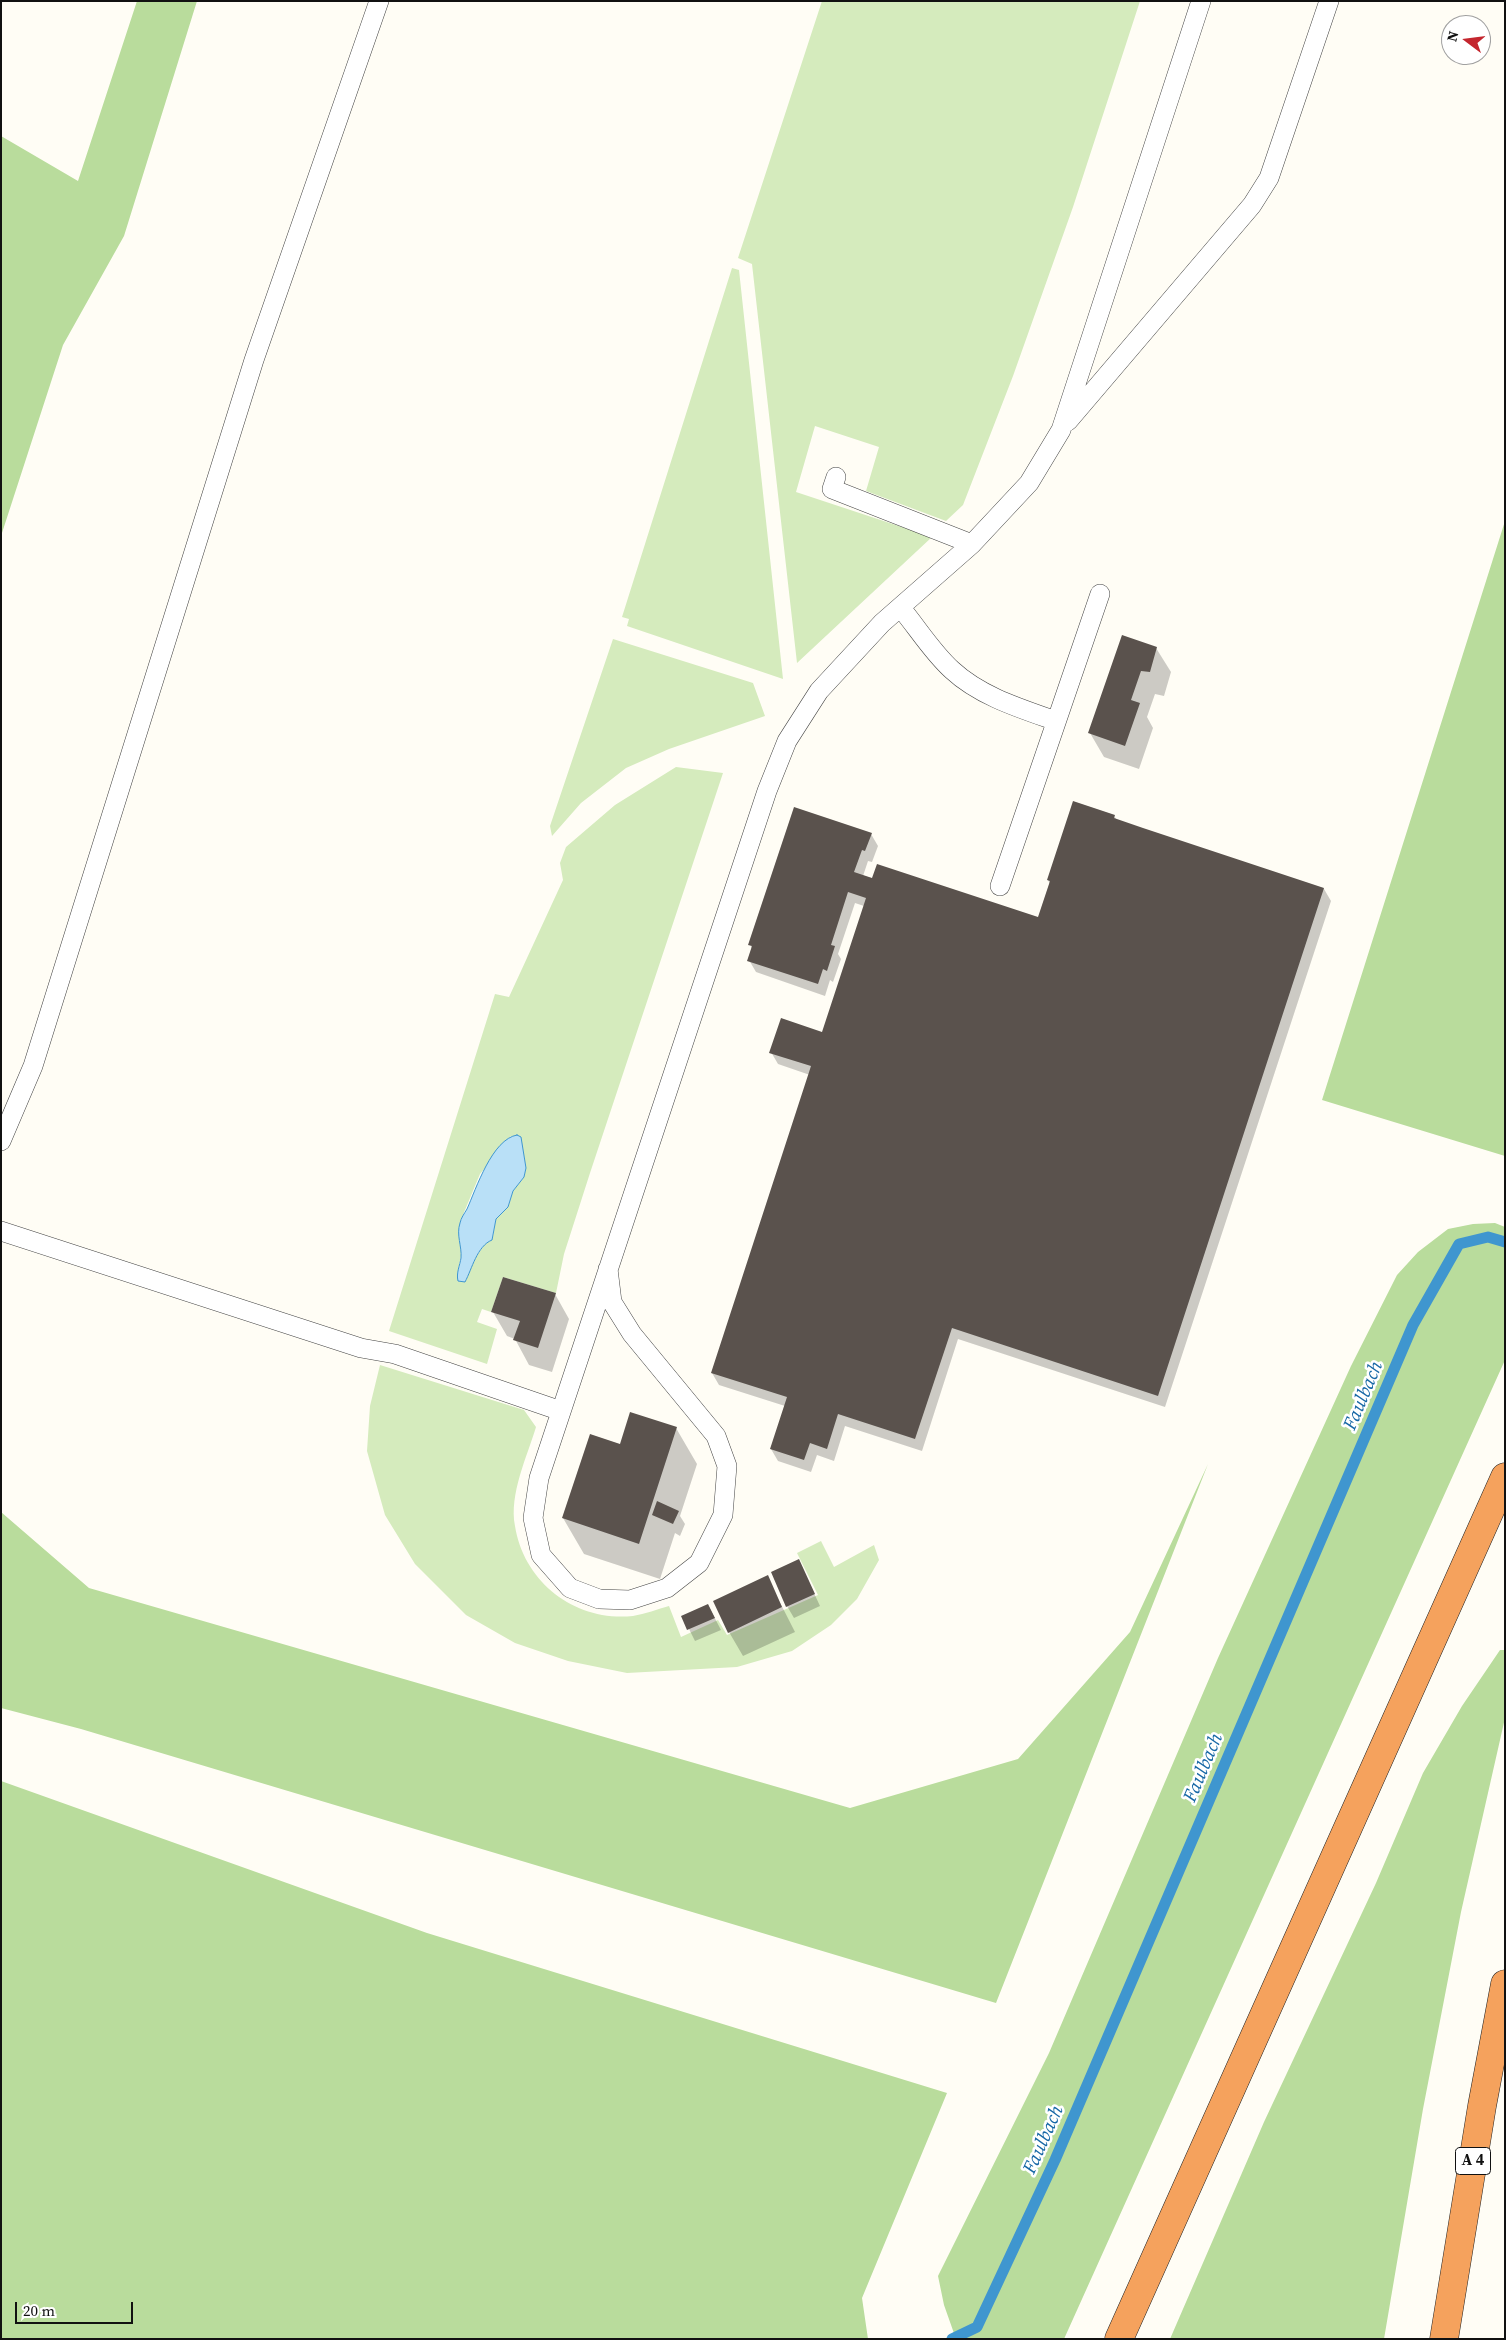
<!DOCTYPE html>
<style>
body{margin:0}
#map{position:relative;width:1506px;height:2340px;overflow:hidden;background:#fffdf5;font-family:"Source Serif 4",serif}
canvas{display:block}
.frame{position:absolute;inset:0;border:2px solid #111;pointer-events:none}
.north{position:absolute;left:1441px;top:15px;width:50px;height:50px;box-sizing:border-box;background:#fff;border:1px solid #a0a0a0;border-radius:50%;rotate:285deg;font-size:14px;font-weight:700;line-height:20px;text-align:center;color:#111}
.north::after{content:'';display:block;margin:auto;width:18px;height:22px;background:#c4262e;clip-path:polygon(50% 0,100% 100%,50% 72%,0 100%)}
.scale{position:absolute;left:15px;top:2302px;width:118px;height:22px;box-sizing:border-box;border:2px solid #111;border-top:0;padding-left:6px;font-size:15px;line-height:18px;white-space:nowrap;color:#111;-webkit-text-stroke:4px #fff;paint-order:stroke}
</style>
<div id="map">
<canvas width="1506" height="2340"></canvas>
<div class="frame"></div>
<div class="north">N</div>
<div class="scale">20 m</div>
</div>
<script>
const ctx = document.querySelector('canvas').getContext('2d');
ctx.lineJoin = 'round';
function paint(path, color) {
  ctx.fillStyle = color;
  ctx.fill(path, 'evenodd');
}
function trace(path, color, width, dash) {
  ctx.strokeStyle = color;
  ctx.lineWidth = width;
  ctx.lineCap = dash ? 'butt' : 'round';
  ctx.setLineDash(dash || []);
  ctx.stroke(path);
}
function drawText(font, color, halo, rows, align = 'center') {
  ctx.font = font + ' "Source Serif 4",serif';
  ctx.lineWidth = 5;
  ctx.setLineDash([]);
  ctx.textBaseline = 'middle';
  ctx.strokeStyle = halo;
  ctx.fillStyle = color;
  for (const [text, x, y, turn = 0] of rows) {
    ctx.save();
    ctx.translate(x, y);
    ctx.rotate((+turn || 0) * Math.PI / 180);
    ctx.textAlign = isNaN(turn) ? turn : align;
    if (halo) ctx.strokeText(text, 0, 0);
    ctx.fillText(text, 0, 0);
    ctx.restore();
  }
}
paint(new Path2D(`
 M 822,1 L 1140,1 L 1073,207 L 1013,376 L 963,505 L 946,521 L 866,491 L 879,447 L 815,426 L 796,492 L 932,537 L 797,663 L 752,264 L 738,258 Z
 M 732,268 L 739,270 L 783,679 L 627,626 L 629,619 L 622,617 Z
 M 613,639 L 753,683 L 765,716 L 669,749 L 626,768 L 581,803 L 552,836 L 550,826 Z
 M 676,767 L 723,773 L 590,1173 L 564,1254 L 556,1293 L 503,1277 L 491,1312 L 482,1309 L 477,1322 L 497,1329 L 487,1364 L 389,1331 L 495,994 L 509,997 L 563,880 L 560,863 L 566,847 L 615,805 ZM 511,1136 L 524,1156 L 526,1168 L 524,1177 L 513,1191 L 508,1207 L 496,1219 L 493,1236 L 485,1243 L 471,1265 L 467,1277 L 457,1276 L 461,1256 L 460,1222 L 480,1174 Z
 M 380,1365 L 524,1410 L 536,1427 C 527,1457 509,1494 515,1526 C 524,1583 576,1622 633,1616 C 645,1614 658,1609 669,1606 L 681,1637 L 718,1620 L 727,1635 L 818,1595 L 797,1553 L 821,1541 L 834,1567 L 874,1545 L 879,1560 L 857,1599 L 831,1625 L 792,1651 L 737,1667 L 627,1673 L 568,1661 L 515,1643 L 466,1615 L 415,1564 L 385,1515 L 367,1451 L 370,1406 Z`), '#d5ebbd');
paint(new Path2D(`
 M 137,1 L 197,1 L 124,236 L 63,345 L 1,536 L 1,136 L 78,181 Z
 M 1505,521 L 1505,1156 L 1322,1100 Z
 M 1495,1223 L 1505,1227 L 1505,1360 L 1064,2339 L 956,2339 L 944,2305 L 938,2276 L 1049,2053 L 1218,1658 L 1351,1366 L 1397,1275 L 1418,1252 L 1448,1229 L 1473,1224 Z
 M 1208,1464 L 996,2003 L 81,1729 L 1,1708 L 1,1512 L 89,1588 L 850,1808 L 1018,1759 L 1130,1632 Z
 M 1500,1650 L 1505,1650 L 1505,1718 L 1461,1912 L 1423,2109 L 1384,2339 L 1170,2339 L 1264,2122 L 1376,1883 L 1423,1773 L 1462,1706 Z
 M 1,1781 L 427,1933 L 947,2093 L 862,2298 L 868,2339 L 1,2339 Z`), '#b9dc9c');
const water = new Path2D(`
 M 517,1135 L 521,1137 L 526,1168 L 524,1177 L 513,1191 L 508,1207 L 496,1219 L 492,1240 C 477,1246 472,1269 465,1282 L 458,1281 C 456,1273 460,1265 461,1258 C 462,1246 456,1235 460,1223 C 461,1218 464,1214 467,1209 C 476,1189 492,1139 517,1135 Z`);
paint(water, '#b9e0f7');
trace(water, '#3f96cf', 1);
paint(new Path2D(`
 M 1156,648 L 1171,672 L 1164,696 L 1155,694 L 1147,717 L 1153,728 L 1139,769 L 1104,757 L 1090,733 Z
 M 1114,816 L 1117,820 L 1324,889 L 1331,901 L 1165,1407 L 958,1339 L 922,1451 L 845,1426 L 834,1461 L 817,1455 L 811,1472 L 778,1461 L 771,1449 L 785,1406 L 719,1385 L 712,1373 L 810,1075 L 778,1064 L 771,1052 L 823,1034 L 864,906 L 855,903 L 838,954 L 841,959 L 833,982 L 830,980 L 825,996 L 756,972 L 749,960 L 752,949 L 750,944 L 871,834 L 878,846 L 872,862 L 868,861 L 863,876 L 1039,918 L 1050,884 L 1048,880 Z
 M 555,1294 L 569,1319 L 552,1372 L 529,1365 L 515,1339 L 507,1336 L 493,1312 Z
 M 676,1428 L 697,1464 L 680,1516 L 685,1524 L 680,1536 L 675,1533 L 660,1579 L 584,1554 L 563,1518 L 621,1445 Z
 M 799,1561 L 820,1606 L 794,1618 L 787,1606 Z
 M 767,1577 L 795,1632 L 743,1656 L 729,1632 Z
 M 708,1605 L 721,1630 L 695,1641 L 683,1617 Z`), '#0003');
trace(new Path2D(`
 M 952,2339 L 977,2327 L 1055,2160 L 1413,1325 L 1459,1244 L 1488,1237 L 1505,1242`), '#3f96cf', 11);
paint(new Path2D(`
 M 1122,635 L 1157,647 L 1150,672 L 1141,671 L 1131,700 L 1140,703 L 1125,746 L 1088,733 Z
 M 1073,801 L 1115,815 L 1114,818 L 1143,828 L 1324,888 L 1158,1396 L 952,1328 L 915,1439 L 838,1414 L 827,1449 L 810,1443 L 804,1460 L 770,1449 L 787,1397 L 711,1373 L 811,1066 L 769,1053 L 781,1018 L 822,1032 L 866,898 L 848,892 L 831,945 L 835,946 L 827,971 L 823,969 L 818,984 L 747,961 L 752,946 L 748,945 L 794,807 L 872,833 L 865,851 L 862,850 L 854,872 L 872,878 L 877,864 L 1038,917 L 1050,881 L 1047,880 Z
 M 503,1277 L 556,1293 L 538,1348 L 513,1340 L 520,1321 L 491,1312 Z
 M 630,1412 L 677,1427 L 639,1544 L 562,1518 L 590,1434 L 620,1444 Z
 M 657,1501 L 679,1511 L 673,1524 L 652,1515 Z
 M 799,1559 L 815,1594 L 786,1607 L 771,1572 Z
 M 768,1575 L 782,1607 L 728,1633 L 713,1601 Z
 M 708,1604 L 715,1618 L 687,1630 L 681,1616 Z`), '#5a524d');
const service = new Path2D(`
 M 1068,421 L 1252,205 L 1269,178 L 1329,1
 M 836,477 L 832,489 L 972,544
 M 900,607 C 917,627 932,652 952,670 C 980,696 1019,708 1056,721
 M 1000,886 L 1100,594
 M 1,1141 L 33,1066 L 254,360 L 379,1
 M 1,1231 L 361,1348 L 395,1354 L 561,1411
 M 608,1269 L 612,1302 L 632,1334 L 716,1436 L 727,1466 L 723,1515 L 699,1563 L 667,1588 L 630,1600 L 599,1599 L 570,1588 L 541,1555 L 533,1518 L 539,1478 L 767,791 L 787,741 L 819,691 L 882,623 L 972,544 L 1029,483 L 1061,430 L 1201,1`);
const motorway = new Path2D(`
 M 1119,2339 L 1505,1477
 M 1444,2339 L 1482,2106 L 1505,1984`);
trace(service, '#444', 20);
trace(motorway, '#222', 29);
trace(service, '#fff', 19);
trace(motorway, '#f5a25d', 28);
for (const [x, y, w] of [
 [1473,2161,35]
]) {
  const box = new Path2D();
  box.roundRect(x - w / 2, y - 13.5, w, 27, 4);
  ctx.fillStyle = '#fff';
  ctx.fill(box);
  trace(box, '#111', 1);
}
drawText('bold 16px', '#111', null, [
 ["A 4",1473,2161]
]);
drawText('italic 19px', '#1768a6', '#fff', [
 ["Faulbach",1364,1396,-67],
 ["Faulbach",1204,1768,-67],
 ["Faulbach",1044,2140,-66]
]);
</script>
